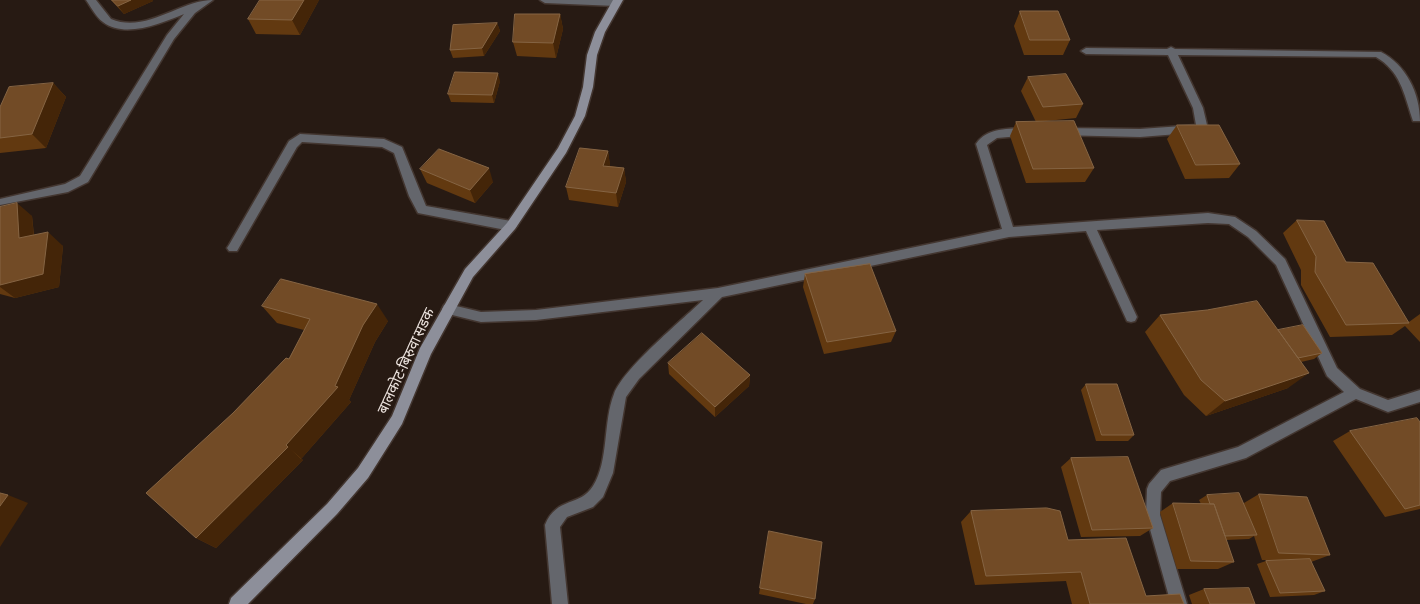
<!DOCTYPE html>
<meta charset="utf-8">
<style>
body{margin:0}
canvas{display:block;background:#271a13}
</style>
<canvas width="1420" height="604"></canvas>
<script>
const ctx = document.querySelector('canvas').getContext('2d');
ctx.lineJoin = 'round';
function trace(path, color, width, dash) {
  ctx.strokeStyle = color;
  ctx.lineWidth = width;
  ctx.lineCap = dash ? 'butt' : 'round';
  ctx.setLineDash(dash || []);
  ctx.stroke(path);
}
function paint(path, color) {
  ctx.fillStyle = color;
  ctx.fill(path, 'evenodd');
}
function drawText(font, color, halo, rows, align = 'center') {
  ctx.font = font + ' "Asap Condensed","Noto Sans Devanagari",sans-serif';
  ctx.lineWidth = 4;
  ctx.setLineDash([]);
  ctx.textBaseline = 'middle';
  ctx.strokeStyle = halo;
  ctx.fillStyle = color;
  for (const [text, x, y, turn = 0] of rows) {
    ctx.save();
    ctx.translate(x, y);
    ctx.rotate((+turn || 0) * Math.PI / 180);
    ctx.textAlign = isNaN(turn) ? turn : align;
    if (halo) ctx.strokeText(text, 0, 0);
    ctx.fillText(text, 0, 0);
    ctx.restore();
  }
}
const minor = new Path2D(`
 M 86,0 L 96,0 L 111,19 C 146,34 180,0 213,0 L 195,13 L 174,39 L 88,182 L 68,192 L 0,205 L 0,199 L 65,184 L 80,176 L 167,35 L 184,14 C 162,23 125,39 103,22 C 96,17 91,7 86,0 Z
 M 540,0 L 614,0 L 621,3 L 616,6 L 545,3 Z
 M 1171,47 L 1175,49 L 1381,52 C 1406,65 1420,93 1420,121 L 1413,121 L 1412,118 C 1404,93 1400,71 1376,57 L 1178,55 L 1203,108 L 1207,125 L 1203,132 L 1140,137 L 1058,135 L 1057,132 L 1062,128 L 1140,129 L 1196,125 L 1193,108 L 1168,55 L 1086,54 L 1081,51 L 1086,48 L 1167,49 Z
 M 1027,128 L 1032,132 L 1031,135 L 997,138 L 987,145 L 1013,227 L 1208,213 L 1235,217 L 1256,231 L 1285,259 L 1337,368 L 1360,389 L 1388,400 L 1420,390 L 1420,402 L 1388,412 L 1356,399 L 1246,458 L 1170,481 L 1161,492 L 1160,515 L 1187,604 L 1171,604 L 1146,515 L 1147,489 L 1149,484 L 1161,470 L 1238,447 L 1344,392 L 1327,376 L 1276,265 L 1248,237 L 1229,224 L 1208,223 L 1097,230 L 1137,317 L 1135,321 L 1131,322 L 1127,321 L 1086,231 L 1009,237 L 722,297 L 639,379 L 626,397 L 613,473 L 603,497 L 593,507 L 567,517 L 560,527 L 568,604 L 552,604 L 545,525 C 557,496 580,507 593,486 C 609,461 603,421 614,394 C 623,369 681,321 703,300 L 536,320 L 481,322 L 444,313 L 442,309 L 444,305 L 448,304 L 481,312 L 536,310 L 718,288 L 1002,229 L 976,144 C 987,127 1009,129 1027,128 Z
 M 300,134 L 384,139 L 402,147 L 426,206 L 511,221 L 517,226 L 511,231 L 418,213 L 409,196 L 394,153 L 382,147 L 302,142 L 297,147 L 237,251 L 229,251 L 227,248 L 229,245 L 289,141 Z`);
const secondary = new Path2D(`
 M 613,0 L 623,0 L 605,32 L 597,55 L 593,87 L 585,116 L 566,153 L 515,229 L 473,277 L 431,354 L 402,424 L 368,478 L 337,514 L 248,604 L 229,604 L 231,598 L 327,504 L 358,468 L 392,416 L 420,348 L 465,269 L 507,223 L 558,148 L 575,116 L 583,87 L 587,55 L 595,32 Z`);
trace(minor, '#433630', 3);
trace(secondary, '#433630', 3);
paint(minor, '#64666c');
paint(secondary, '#8d8f9a');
paint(new Path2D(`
 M 111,0 L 153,1 L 124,14 Z
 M 319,0 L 300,35 L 256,34 L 248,19 Z
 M 1020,11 L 1070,40 L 1063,55 L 1024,55 L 1014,26 Z
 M 560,14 L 563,29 L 556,58 L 517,56 L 513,42 Z
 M 497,23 L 500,31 L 484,56 L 453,58 L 450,50 Z
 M 1028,77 L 1083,104 L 1076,118 L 1036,122 L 1021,91 Z
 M 500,81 L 494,103 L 451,102 L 448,94 Z
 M 53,83 L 66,97 L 46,148 L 0,153 L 0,107 Z
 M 1016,122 L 1094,168 L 1085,182 L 1026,183 L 1010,136 Z
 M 1177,125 L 1240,164 L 1229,178 L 1185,179 L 1167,139 Z
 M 608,151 L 610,166 L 624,168 L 626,182 L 618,207 L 569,200 L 566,187 Z
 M 420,169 L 493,182 L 475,203 L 427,183 Z
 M 0,207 L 32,216 L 34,235 L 63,246 L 59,287 L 15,298 L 0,294 Z
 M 1297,220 L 1346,262 L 1409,322 L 1420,314 L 1420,342 L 1405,326 L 1392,335 L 1330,337 L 1301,285 L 1301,270 L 1283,233 Z
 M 805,274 L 896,331 L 891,342 L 824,354 L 803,287 Z
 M 262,306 L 388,321 L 375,342 L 349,400 L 351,402 L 301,459 L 303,460 L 216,548 L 196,538 L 233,413 L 289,359 L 304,330 L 277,323 Z
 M 1160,315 L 1278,330 L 1322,353 L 1314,359 L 1301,362 L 1288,388 L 1206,416 L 1184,395 L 1145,332 Z
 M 668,363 L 750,375 L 749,386 L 715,417 L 669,374 Z
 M 1086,384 L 1134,435 L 1128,441 L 1096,441 L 1081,390 Z
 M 1420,422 L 1420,509 L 1385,517 L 1333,441 L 1350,431 Z
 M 1071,458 L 1153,528 L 1140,536 L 1081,537 L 1061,467 Z
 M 1259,494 L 1330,555 L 1311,562 L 1325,591 L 1314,595 L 1270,597 L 1257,564 L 1266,561 L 1268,560 L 1262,560 L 1254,536 L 1249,539 L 1226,540 L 1234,562 L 1218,569 L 1177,569 L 1160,512 L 1173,503 L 1201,504 L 1199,500 L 1207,495 L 1244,503 Z
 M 971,511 L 1068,540 L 1146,596 L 1184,604 L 1072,604 L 1066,581 L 975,585 L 961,522 Z
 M 769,531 L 815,599 L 813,604 L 806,604 L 759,594 Z
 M 1204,589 L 1255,604 L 1192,604 L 1189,595 Z`), '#623910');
paint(new Path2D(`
 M 131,0 L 153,0 L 153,1 L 124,14 L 118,6 Z
 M 304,0 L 319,0 L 300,35 L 292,20 Z
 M 560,14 L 563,29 L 556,58 L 553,43 Z
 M 497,23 L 500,31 L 484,56 L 482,48 Z
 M 498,73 L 500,81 L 494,103 L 492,95 Z
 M 53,83 L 66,97 L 46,148 L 32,134 Z
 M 608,151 L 610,165 L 606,179 L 603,166 Z
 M 489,168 L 493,182 L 475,203 L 470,190 Z
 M 624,168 L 626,182 L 618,207 L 616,193 Z
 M 17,203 L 32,216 L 35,251 L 19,238 Z
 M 48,232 L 63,246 L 59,287 L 15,298 L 0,287 L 0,285 Z
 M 377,304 L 388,321 L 375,342 L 349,400 L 351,402 L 301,459 L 286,445 Z
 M 1309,373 L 1288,388 L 1206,416 L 1225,401 Z
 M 750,375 L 749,386 L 715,417 L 715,407 Z
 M 288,447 L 303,460 L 216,548 L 196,538 Z
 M 8,495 L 28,503 L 0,547 L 0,506 Z`), '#442508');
const building = new Path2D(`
 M 112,0 L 131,0 L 118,6 Z
 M 260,0 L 304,0 L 292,20 L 248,19 Z
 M 1020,11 L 1058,11 L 1070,40 L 1030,40 Z
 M 515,14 L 560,14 L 553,43 L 513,42 Z
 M 497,23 L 482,48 L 450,50 L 453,25 Z
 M 455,72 L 498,73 L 492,95 L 448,94 Z
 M 1066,74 L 1083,104 L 1043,107 L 1028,77 Z
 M 53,83 L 32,134 L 0,138 L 0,107 L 9,87 Z
 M 1074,121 L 1094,168 L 1033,169 L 1016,122 Z
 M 1177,125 L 1219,125 L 1240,164 L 1196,165 Z
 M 580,148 L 608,151 L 603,166 L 624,168 L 616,193 L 566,187 Z
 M 439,149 L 489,168 L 470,190 L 420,169 Z
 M 17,203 L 19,238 L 48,232 L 43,274 L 0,285 L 0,207 Z
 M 1297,220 L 1324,221 L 1346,262 L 1373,263 L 1409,323 L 1346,325 L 1315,272 L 1316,257 Z
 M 870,264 L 896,331 L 827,342 L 805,274 Z
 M 281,279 L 377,304 L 363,325 L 335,386 L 338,387 L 286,445 L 288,447 L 196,538 L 146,493 L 233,413 L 286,358 L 289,359 L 310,319 L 262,306 Z
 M 1257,301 L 1309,373 L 1225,401 L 1201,380 L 1160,315 L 1207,310 Z
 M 1303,325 L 1322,353 L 1298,358 L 1278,330 Z
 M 702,333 L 750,375 L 715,407 L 668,363 Z
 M 1086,384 L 1117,384 L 1134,435 L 1102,435 Z
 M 1417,418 L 1420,422 L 1420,505 L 1405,509 L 1350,431 Z
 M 1128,457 L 1153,528 L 1092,530 L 1071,458 Z
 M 0,493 L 8,495 L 0,506 Z
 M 1239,493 L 1257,535 L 1225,536 L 1214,504 L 1210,504 L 1207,495 Z
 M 1259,494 L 1307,497 L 1330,555 L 1279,553 Z
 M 1173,503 L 1214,504 L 1234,562 L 1191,561 Z
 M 1047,508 L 1060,511 L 1068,540 L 1126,538 L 1146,596 L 1180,594 L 1184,604 L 1090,604 L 1081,572 L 986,576 L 971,511 Z
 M 769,531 L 822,542 L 815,599 L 760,588 Z
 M 1310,559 L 1325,591 L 1280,593 L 1266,561 Z
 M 1249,588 L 1255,604 L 1210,604 L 1204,589 Z`);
paint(building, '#724b26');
trace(building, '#856443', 1);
drawText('15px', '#eee5e0', '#271a13', [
 ["बालकोट-बिरुवा सडक",406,361,-65]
]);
</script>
